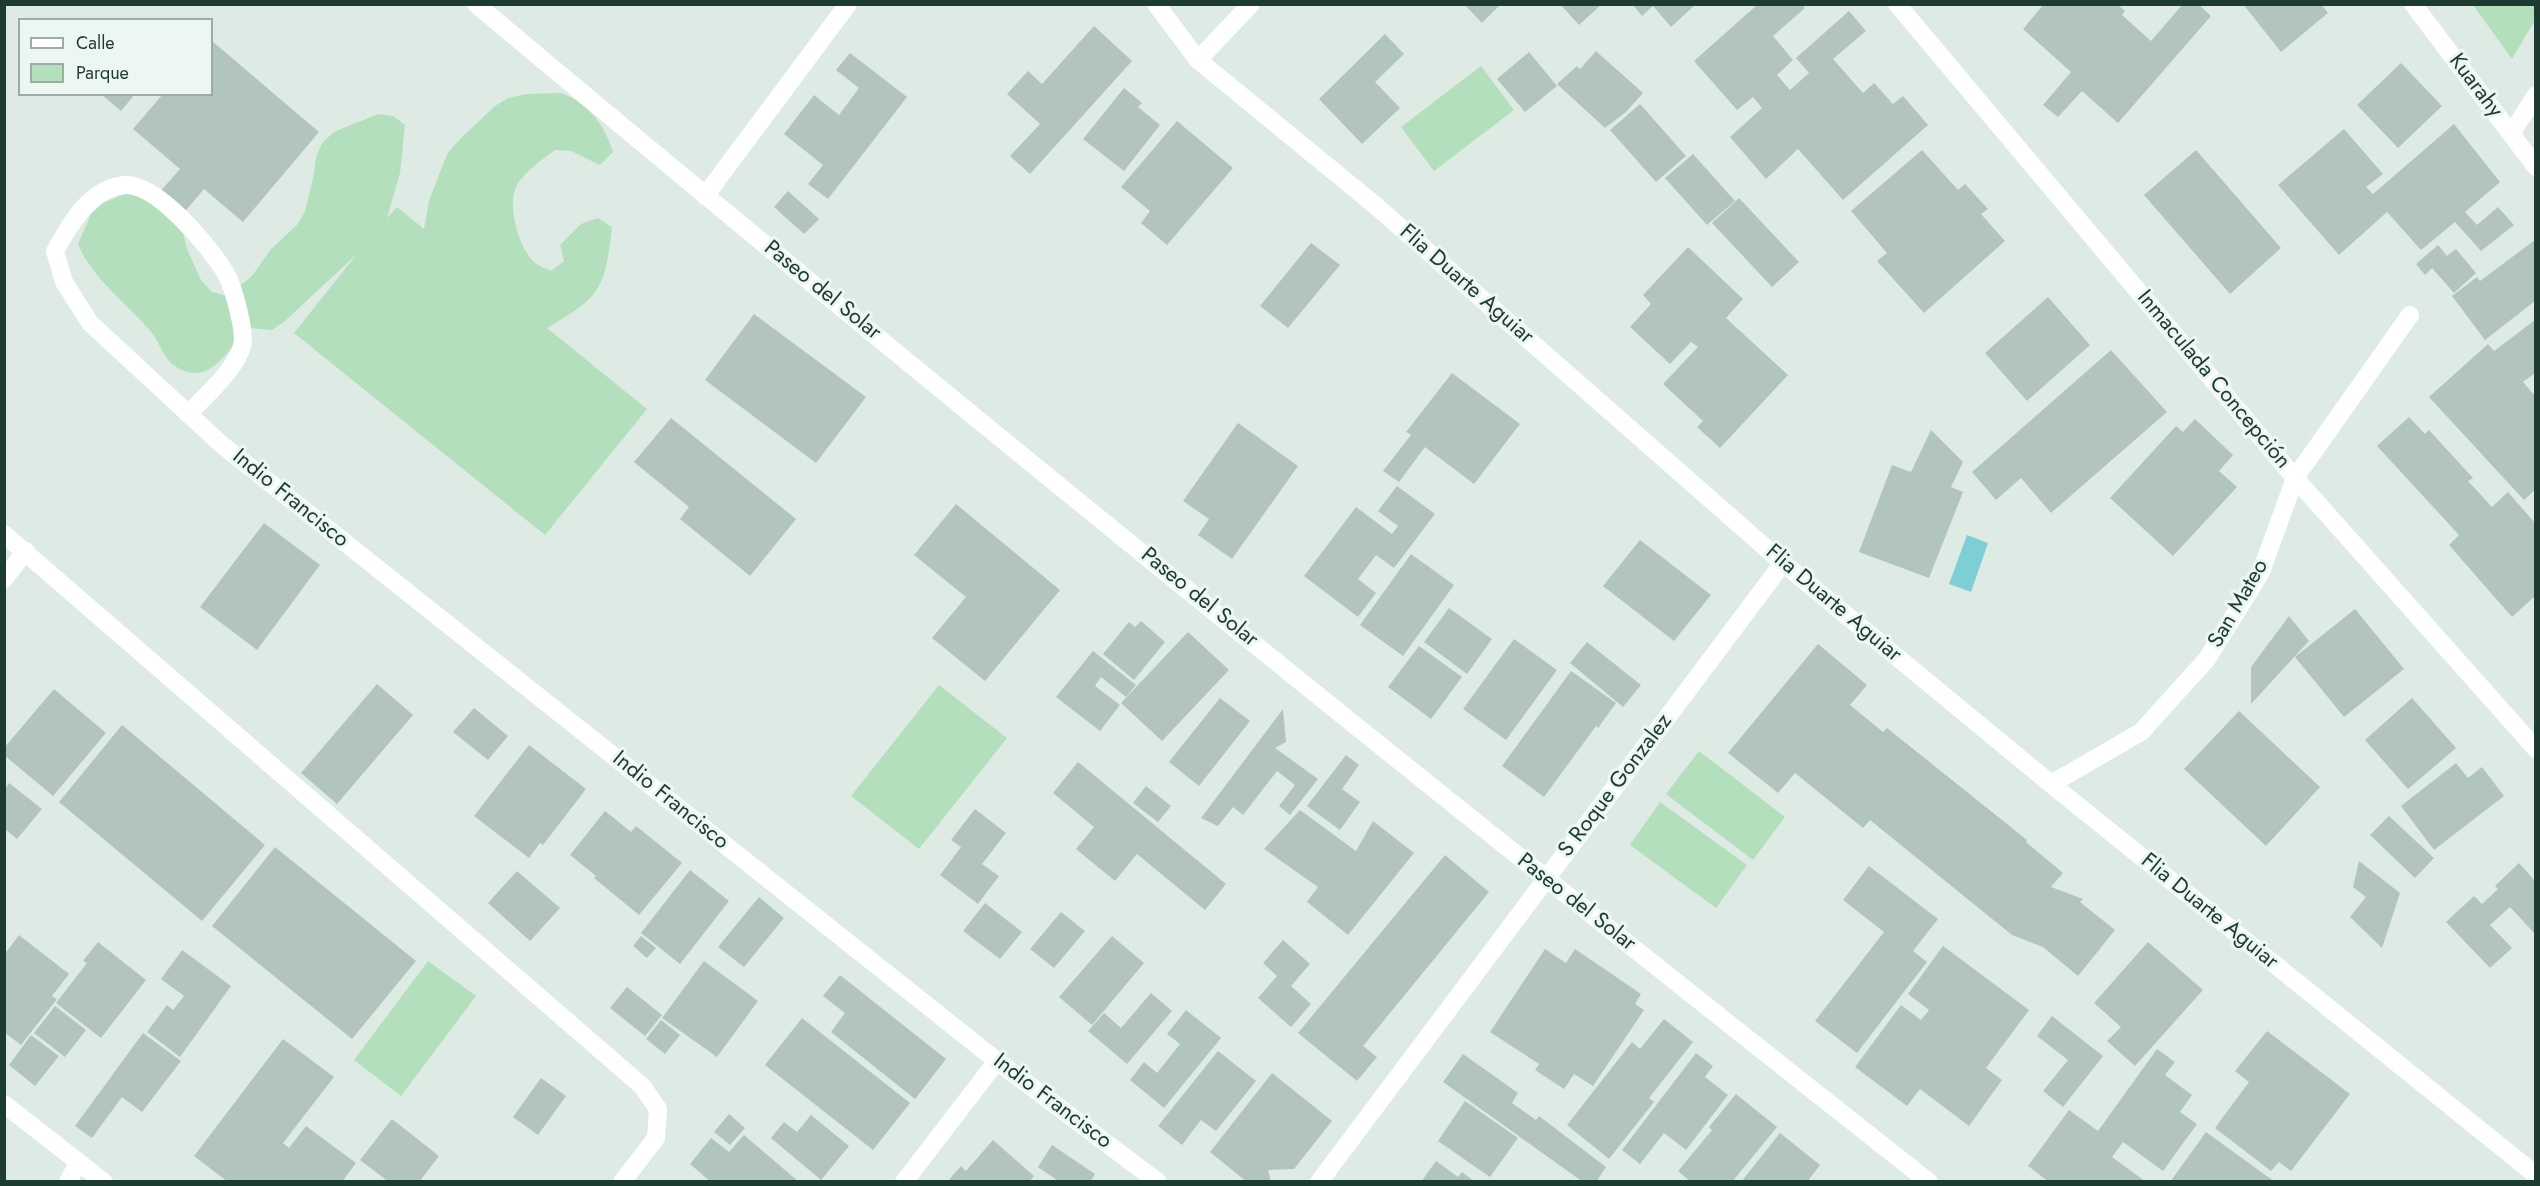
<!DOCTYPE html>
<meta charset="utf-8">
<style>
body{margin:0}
#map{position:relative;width:2540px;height:1186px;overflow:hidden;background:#ddebe4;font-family:Jost,sans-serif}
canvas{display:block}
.frame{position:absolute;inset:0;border:6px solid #1d3b31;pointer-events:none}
.legend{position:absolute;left:18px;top:18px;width:195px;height:78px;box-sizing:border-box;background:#edf7f2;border:2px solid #9aaca5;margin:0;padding:8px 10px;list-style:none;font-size:18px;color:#1d3b31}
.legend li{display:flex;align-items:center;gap:12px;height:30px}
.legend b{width:30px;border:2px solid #9aaca5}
</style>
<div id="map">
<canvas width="2540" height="1186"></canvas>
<div class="frame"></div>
<ul class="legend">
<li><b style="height:8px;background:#fff"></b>Calle</li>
<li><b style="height:16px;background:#b3dfbc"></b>Parque</li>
</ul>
</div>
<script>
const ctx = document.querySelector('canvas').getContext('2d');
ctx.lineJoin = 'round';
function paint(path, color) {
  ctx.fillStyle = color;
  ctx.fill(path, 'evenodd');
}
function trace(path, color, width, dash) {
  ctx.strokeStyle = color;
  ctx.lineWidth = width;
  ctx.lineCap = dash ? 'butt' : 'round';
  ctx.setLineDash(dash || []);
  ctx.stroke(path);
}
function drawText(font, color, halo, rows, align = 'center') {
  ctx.font = font + ' Jost,sans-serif';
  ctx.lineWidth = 6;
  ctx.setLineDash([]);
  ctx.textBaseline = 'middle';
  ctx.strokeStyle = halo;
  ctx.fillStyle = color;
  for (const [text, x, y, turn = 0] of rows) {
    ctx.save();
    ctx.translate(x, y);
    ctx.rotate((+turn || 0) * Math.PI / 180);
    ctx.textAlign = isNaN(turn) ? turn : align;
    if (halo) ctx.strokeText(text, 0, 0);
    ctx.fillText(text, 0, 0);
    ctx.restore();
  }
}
paint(new Path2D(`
 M 2473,5 L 2535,5 L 2535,20 L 2512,59 Z
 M 1481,66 L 1514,110 L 1434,171 L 1401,127 Z
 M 561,93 C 588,103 605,125 613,152 L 600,165 L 571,151 L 555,150 C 543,159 525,171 517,185 C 506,204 519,248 534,262 C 539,266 545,268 551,271 L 564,261 L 560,245 L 581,224 L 598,218 L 612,227 C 605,289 601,297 547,328 L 647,409 L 545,535 L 294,333 L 357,254 L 285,321 L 272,330 L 249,328 C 234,341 223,366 202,372 C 192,375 180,370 172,364 C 163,356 159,342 152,333 C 128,304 92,279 78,244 L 91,214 L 103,203 L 134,190 L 151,195 L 183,233 L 187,249 L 201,280 L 212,292 L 227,296 L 252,276 L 271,249 L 298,224 L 305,211 L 314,174 L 316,157 L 322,143 L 334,132 L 378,114 L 393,116 L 405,125 L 400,173 L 387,218 L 397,207 L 424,229 L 429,201 L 447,154 L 461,138 L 495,106 L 508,98 L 527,94 Z
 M 939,685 L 1007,738 L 919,849 L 851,796 Z
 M 1699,751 L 1785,817 L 1753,860 L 1666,794 Z
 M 1660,802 L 1747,865 L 1716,908 L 1630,845 Z
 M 428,961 L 476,996 L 401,1096 L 354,1060 Z`), '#b3dfbc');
paint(new Path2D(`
 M 1967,535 L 1988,543 L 1971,592 L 1949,584 Z`), '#7eced6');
paint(new Path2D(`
 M 1464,4 L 1501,4 L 1482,23 Z
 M 1560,4 L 1602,4 L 1579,25 Z
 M 1632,4 L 1696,4 L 1671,27 L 1653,6 L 1642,16 Z
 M 1758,4 L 1801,4 L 1805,8 L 1773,36 L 1793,60 L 1777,75 L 1790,90 L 1809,73 L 1796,58 L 1849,11 L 1866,31 L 1833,59 L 1863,93 L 1874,83 L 1893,104 L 1903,96 L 1928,125 L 1843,200 L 1798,149 L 1766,179 L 1730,137 L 1762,108 L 1753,97 L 1737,110 L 1694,61 Z
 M 2044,4 L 2117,4 L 2125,11 L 2122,15 L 2151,41 L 2183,4 L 2198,4 L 2211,16 L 2118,123 L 2082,91 L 2058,117 L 2043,105 L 2071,72 L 2023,29 Z
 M 2243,4 L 2321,4 L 2328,13 L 2281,52 Z
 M 1094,26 L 1132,61 L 1030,174 L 1010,156 L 1040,124 L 1007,94 L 1028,71 L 1042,84 Z
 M 1385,34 L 1404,54 L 1375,82 L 1400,108 L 1362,144 L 1319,99 Z
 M 212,41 L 319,132 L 243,222 L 204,189 L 182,215 L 158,194 L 180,169 L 133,129 L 163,94 L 212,94 Z
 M 1596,51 L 1643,93 L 1626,112 L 1605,128 L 1557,84 L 1577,66 L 1580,69 Z
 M 1529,52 L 1557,86 L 1525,112 L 1497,79 Z
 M 850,53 L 907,97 L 828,199 L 808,184 L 823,165 L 784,134 L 814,95 L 839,115 L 859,88 L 836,70 Z
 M 2401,63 L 2442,106 L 2398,148 L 2357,105 Z
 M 1124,88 L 1142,103 L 1138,107 L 1160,125 L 1124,171 L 1083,139 Z
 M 101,94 L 135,94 L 121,111 Z
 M 1640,104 L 1686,156 L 1656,182 L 1610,130 Z
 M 1177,121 L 1233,168 L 1167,245 L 1141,223 L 1150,211 L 1121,187 Z
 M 2454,124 L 2500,182 L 2465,212 L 2477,225 L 2498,207 L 2514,225 L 2481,251 L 2455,222 L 2421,250 L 2387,212 L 2339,255 L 2278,185 L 2344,129 L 2383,174 L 2366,187 L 2373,194 Z
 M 1922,150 L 1958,190 L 1965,184 L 1988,209 L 1981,214 L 2005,241 L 1924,313 L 1877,261 L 1887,253 L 1851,211 Z
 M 2196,150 L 2281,248 L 2230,294 L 2144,195 Z
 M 1693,154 L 1735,201 L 1707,225 L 1665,178 Z
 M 788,191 L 819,219 L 804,234 L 774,207 Z
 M 1739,198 L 1799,262 L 1772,287 L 1712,223 Z
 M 2535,240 L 2535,301 L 2485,340 L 2452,296 L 2477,277 L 2480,281 Z
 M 1311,243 L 1340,265 L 1288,328 L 1260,306 Z
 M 2438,245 L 2447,256 L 2456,249 L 2476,273 L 2454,293 L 2432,268 L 2425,275 L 2416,264 Z
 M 1688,247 L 1743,299 L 1726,318 L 1788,375 L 1720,448 L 1697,427 L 1703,421 L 1663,384 L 1698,347 L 1691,342 L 1670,364 L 1630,327 L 1651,304 L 1643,295 Z
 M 2048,297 L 2090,345 L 2027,401 L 1985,353 Z
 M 754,314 L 866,397 L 816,463 L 705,380 Z
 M 2535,320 L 2535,373 L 2523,382 L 2535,396 L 2535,490 L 2524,500 L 2429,397 L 2488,344 L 2494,351 Z
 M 2111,350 L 2167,412 L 2051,513 L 2021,478 L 1996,500 L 1972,472 Z
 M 1452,373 L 1520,424 L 1474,484 L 1425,447 L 1399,482 L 1383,471 L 1411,435 L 1406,432 Z
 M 2409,417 L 2425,434 L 2429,430 L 2473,478 L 2468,481 L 2492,507 L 2508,492 L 2535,523 L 2535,596 L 2512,617 L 2449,545 L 2459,535 L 2377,446 Z
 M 671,418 L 796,519 L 750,576 L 680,519 L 689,507 L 634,462 Z
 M 2195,419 L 2233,455 L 2219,471 L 2237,487 L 2173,556 L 2110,498 L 2176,426 L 2183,432 Z
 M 1238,423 L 1298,466 L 1232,559 L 1198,535 L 1209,519 L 1183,501 Z
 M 1931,430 L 1963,462 L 1951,487 L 1963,492 L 1929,578 L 1859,552 L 1892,465 L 1911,472 Z
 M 1397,486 L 1435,514 L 1394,568 L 1376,555 L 1358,579 L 1376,593 L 1358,617 L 1304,576 L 1356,507 L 1392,534 L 1398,526 L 1378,511 Z
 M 956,504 L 1060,590 L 985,681 L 932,638 L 966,597 L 914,555 Z
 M 264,523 L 320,565 L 257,650 L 200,607 Z
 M 1640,540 L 1711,595 L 1674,641 L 1603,586 Z
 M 1411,554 L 1454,585 L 1403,656 L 1360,625 Z
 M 1449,608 L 1492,639 L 1467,674 L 1424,642 Z
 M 2355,609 L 2404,669 L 2344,717 L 2295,657 Z
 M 2289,616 L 2309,641 L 2251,704 L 2251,667 Z
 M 1141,621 L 1165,642 L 1134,680 L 1103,654 L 1129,622 L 1135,627 Z
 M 1188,632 L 1229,670 L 1162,741 L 1121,703 Z
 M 1514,639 L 1557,670 L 1506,740 L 1463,709 Z
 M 1587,642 L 1641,685 L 1623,707 L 1570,663 Z
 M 1818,644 L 1867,685 L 1850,705 L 1883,732 L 1887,728 L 2027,840 L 2026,842 L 2063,873 L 2051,887 L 2083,899 L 2080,902 L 2115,930 L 2078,976 L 2043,947 L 2012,935 L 1870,820 L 1863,828 L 1795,773 L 1778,793 L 1728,753 Z
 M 1419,646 L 1462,677 L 1431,719 L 1388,687 Z
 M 1093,651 L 1136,685 L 1126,697 L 1101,677 L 1095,686 L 1120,705 L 1100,731 L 1056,697 Z
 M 1571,671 L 1616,703 L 1598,728 L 1596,726 L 1544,797 L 1502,766 Z
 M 377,684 L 413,715 L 337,804 L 301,773 Z
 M 54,689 L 106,733 L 53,796 L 4,755 L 4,748 Z
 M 1220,698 L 1250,721 L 1199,786 L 1169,762 Z
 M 2412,698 L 2456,748 L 2408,789 L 2365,740 Z
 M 474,708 L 508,736 L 488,760 L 453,732 Z
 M 1283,709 L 1286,742 L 1275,748 L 1318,779 L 1290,815 L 1279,806 L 1295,785 L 1277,771 L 1243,815 L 1233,807 L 1218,826 L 1201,818 Z
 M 2239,711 L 2320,787 L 2266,846 L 2184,769 Z
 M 122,725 L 265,845 L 202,921 L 59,802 Z
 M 529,745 L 586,789 L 543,845 L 540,843 L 529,858 L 474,816 Z
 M 1346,755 L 1359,765 L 1342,789 L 1360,802 L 1340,830 L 1307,806 Z
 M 1078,762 L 1226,884 L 1205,910 L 1137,854 L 1115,881 L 1076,849 L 1094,827 L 1053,793 Z
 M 2456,763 L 2468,778 L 2482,767 L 2504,796 L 2434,850 L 2401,806 Z
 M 9,783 L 42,809 L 17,839 L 5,829 L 5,789 Z
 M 1146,786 L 1171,806 L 1158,822 L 1133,803 Z
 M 975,809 L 1006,833 L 982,864 L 999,876 L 978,904 L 940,875 L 961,847 L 951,840 Z
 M 1300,810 L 1356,851 L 1373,821 L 1414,853 L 1348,935 L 1307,902 L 1318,887 L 1264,849 Z
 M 605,811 L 631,832 L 636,826 L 682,863 L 639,915 L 594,878 L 596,876 L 570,855 Z
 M 2389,816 L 2434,858 L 2415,878 L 2370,835 Z
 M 275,847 L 416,961 L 352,1039 L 212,926 Z
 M 1445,855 L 1489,892 L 1363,1046 L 1377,1057 L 1357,1081 L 1298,1033 Z
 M 2359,861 L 2400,893 L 2382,948 L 2350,917 L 2366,897 L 2353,887 Z
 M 2519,863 L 2535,881 L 2535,934 L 2510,907 L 2490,925 L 2512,948 L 2490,968 L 2446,922 L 2474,896 L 2482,904 L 2498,889 L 2495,886 Z
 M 1869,866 L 1938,919 L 1913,951 L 1927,962 L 1857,1053 L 1815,1021 L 1884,932 L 1843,900 Z
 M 690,870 L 729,901 L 680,964 L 641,933 Z
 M 517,871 L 560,908 L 530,941 L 488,903 Z
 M 759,897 L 784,918 L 744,967 L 718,947 Z
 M 985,903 L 1022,932 L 1000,959 L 963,931 Z
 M 1061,912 L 1085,931 L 1054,968 L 1030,949 Z
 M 19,935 L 69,974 L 52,996 L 57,999 L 21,1045 L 4,1032 L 4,955 Z
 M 641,936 L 656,948 L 647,958 L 633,946 Z
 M 1112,936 L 1144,963 L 1092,1025 L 1059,997 Z
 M 1283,940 L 1310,964 L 1291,986 L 1311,1004 L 1291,1027 L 1258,998 L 1277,976 L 1263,963 Z
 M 98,942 L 146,980 L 101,1038 L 56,1003 L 87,963 L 83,961 Z
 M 2148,942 L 2203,990 L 2135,1066 L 2107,1041 L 2121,1027 L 2094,1003 Z
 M 1943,946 L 2029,1010 L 1986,1068 L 2002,1080 L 1969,1126 L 1920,1089 L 1907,1106 L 1855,1067 L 1901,1005 L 1921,1020 L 1929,1010 L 1908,994 Z
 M 1545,949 L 1566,963 L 1575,949 L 1641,994 L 1635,1004 L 1644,1010 L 1593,1086 L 1574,1074 L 1564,1089 L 1535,1070 L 1539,1064 L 1490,1032 Z
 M 182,950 L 231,986 L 180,1057 L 147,1032 L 167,1005 L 173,1010 L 184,996 L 161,979 Z
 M 704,961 L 758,1001 L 717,1057 L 662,1018 Z
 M 840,975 L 946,1059 L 915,1099 L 831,1032 L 845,1013 L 823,996 Z
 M 627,987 L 662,1015 L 645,1036 L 610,1008 Z
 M 1151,993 L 1172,1011 L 1127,1064 L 1088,1031 L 1104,1013 L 1121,1028 Z
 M 55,1006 L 86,1030 L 65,1057 L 34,1033 Z
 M 1186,1010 L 1221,1038 L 1164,1108 L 1130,1080 L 1144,1062 L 1157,1073 L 1180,1044 L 1167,1034 Z
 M 2052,1016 L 2103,1056 L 2063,1107 L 2043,1091 L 2068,1060 L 2037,1036 Z
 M 802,1018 L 910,1103 L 873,1150 L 765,1065 Z
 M 1664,1019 L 1693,1042 L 1649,1098 L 1654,1102 L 1609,1159 L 1567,1125 L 1632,1042 L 1640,1049 Z
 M 661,1020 L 680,1035 L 665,1054 L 646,1039 Z
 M 2267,1031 L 2350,1094 L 2291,1171 L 2279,1162 L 2271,1171 L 2215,1128 L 2249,1082 L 2235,1071 Z
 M 143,1033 L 181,1061 L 142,1112 L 122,1097 L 92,1138 L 75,1126 Z
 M 31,1035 L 59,1056 L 35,1086 L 9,1065 Z
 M 283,1039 L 334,1077 L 283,1143 L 289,1148 L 306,1126 L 356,1163 L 342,1182 L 228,1182 L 194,1156 Z
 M 2157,1049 L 2175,1062 L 2165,1075 L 2192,1095 L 2180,1112 L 2197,1124 L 2163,1171 L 2123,1142 L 2112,1157 L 2146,1182 L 2049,1182 L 2028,1166 L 2069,1110 L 2098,1131 Z
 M 1218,1051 L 1256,1081 L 1216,1131 L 1201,1120 L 1182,1145 L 1158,1126 Z
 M 1696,1053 L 1713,1066 L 1705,1077 L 1728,1095 L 1686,1150 L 1664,1133 L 1640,1164 L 1622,1150 Z
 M 1463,1054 L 1518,1093 L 1512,1103 L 1536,1120 L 1539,1116 L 1606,1167 L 1596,1182 L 1583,1182 L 1443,1082 Z
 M 1272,1073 L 1332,1121 L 1294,1169 L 1268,1170 L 1271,1182 L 1247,1182 L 1210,1152 Z
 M 541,1078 L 566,1096 L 538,1135 L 513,1117 Z
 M 1736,1094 L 1777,1127 L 1732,1182 L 1691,1182 L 1678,1171 L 1712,1130 L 1709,1127 Z
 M 1465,1101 L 1518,1138 L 1490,1177 L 1438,1141 Z
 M 729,1114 L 745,1128 L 730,1145 L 714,1132 Z
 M 811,1115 L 849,1146 L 821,1180 L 771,1138 L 784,1122 L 797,1132 Z
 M 392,1119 L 439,1156 L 419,1182 L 389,1182 L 360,1160 Z
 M 2206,1132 L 2275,1182 L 2170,1182 Z
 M 1780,1133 L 1820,1165 L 1807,1182 L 1741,1182 Z
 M 744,1135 L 799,1182 L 711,1182 L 690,1164 L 711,1138 L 729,1152 Z
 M 993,1140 L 1034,1176 L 1029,1182 L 947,1182 L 961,1166 L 966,1171 Z
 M 1052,1145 L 1095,1174 L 1090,1182 L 1060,1182 L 1038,1167 Z
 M 1436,1161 L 1458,1177 L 1462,1172 L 1475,1182 L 1421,1182 Z`), '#b2c5bc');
trace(new Path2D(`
 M 476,4 C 954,405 1439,796 1929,1182
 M 1156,4 L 1198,60 L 1376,206 L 1783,563 L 2051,784 L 2536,1175
 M 1897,4 L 2295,478 L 2536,749
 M 2413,4 L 2536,167
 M 1198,60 L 1251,4
 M 2511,134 L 2536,95
 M 705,196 L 848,4
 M 188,414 C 205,396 235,371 242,346 C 246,332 233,285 225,272 C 209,246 157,183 125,185 C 90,188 70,224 55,251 L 64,282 L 90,323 L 221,444 L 997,1061 L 1158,1182
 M 4,534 L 642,1086 L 658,1109 L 656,1138 L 622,1182
 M 4,579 L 26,551
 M 2051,784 L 2141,732 L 2207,659 L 2261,572 L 2295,478 L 2410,315
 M 4,1104 L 104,1182
 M 68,1182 L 78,1163
 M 904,1182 L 997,1061
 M 1319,1182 L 1783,563`), '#fff', 18);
drawText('22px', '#1d3b31', '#edf7f2', [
 ["Kuarahy",2475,86,53],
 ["Flia Duarte Aguiar",1466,285,41],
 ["Paseo del Solar",822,291,39],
 ["Inmaculada Concepción",2213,380,50],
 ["Indio Francisco",290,499,39],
 ["Paseo del Solar",1199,598,39],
 ["Flia Duarte Aguiar",1833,604,40],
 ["San Mateo",2239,604,-60],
 ["S Roque Gonzalez",1616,786,-53],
 ["Indio Francisco",670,801,39],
 ["Paseo del Solar",1576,903,38],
 ["Flia Duarte Aguiar",2209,912,39],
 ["Indio Francisco",1052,1102,37]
]);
</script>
